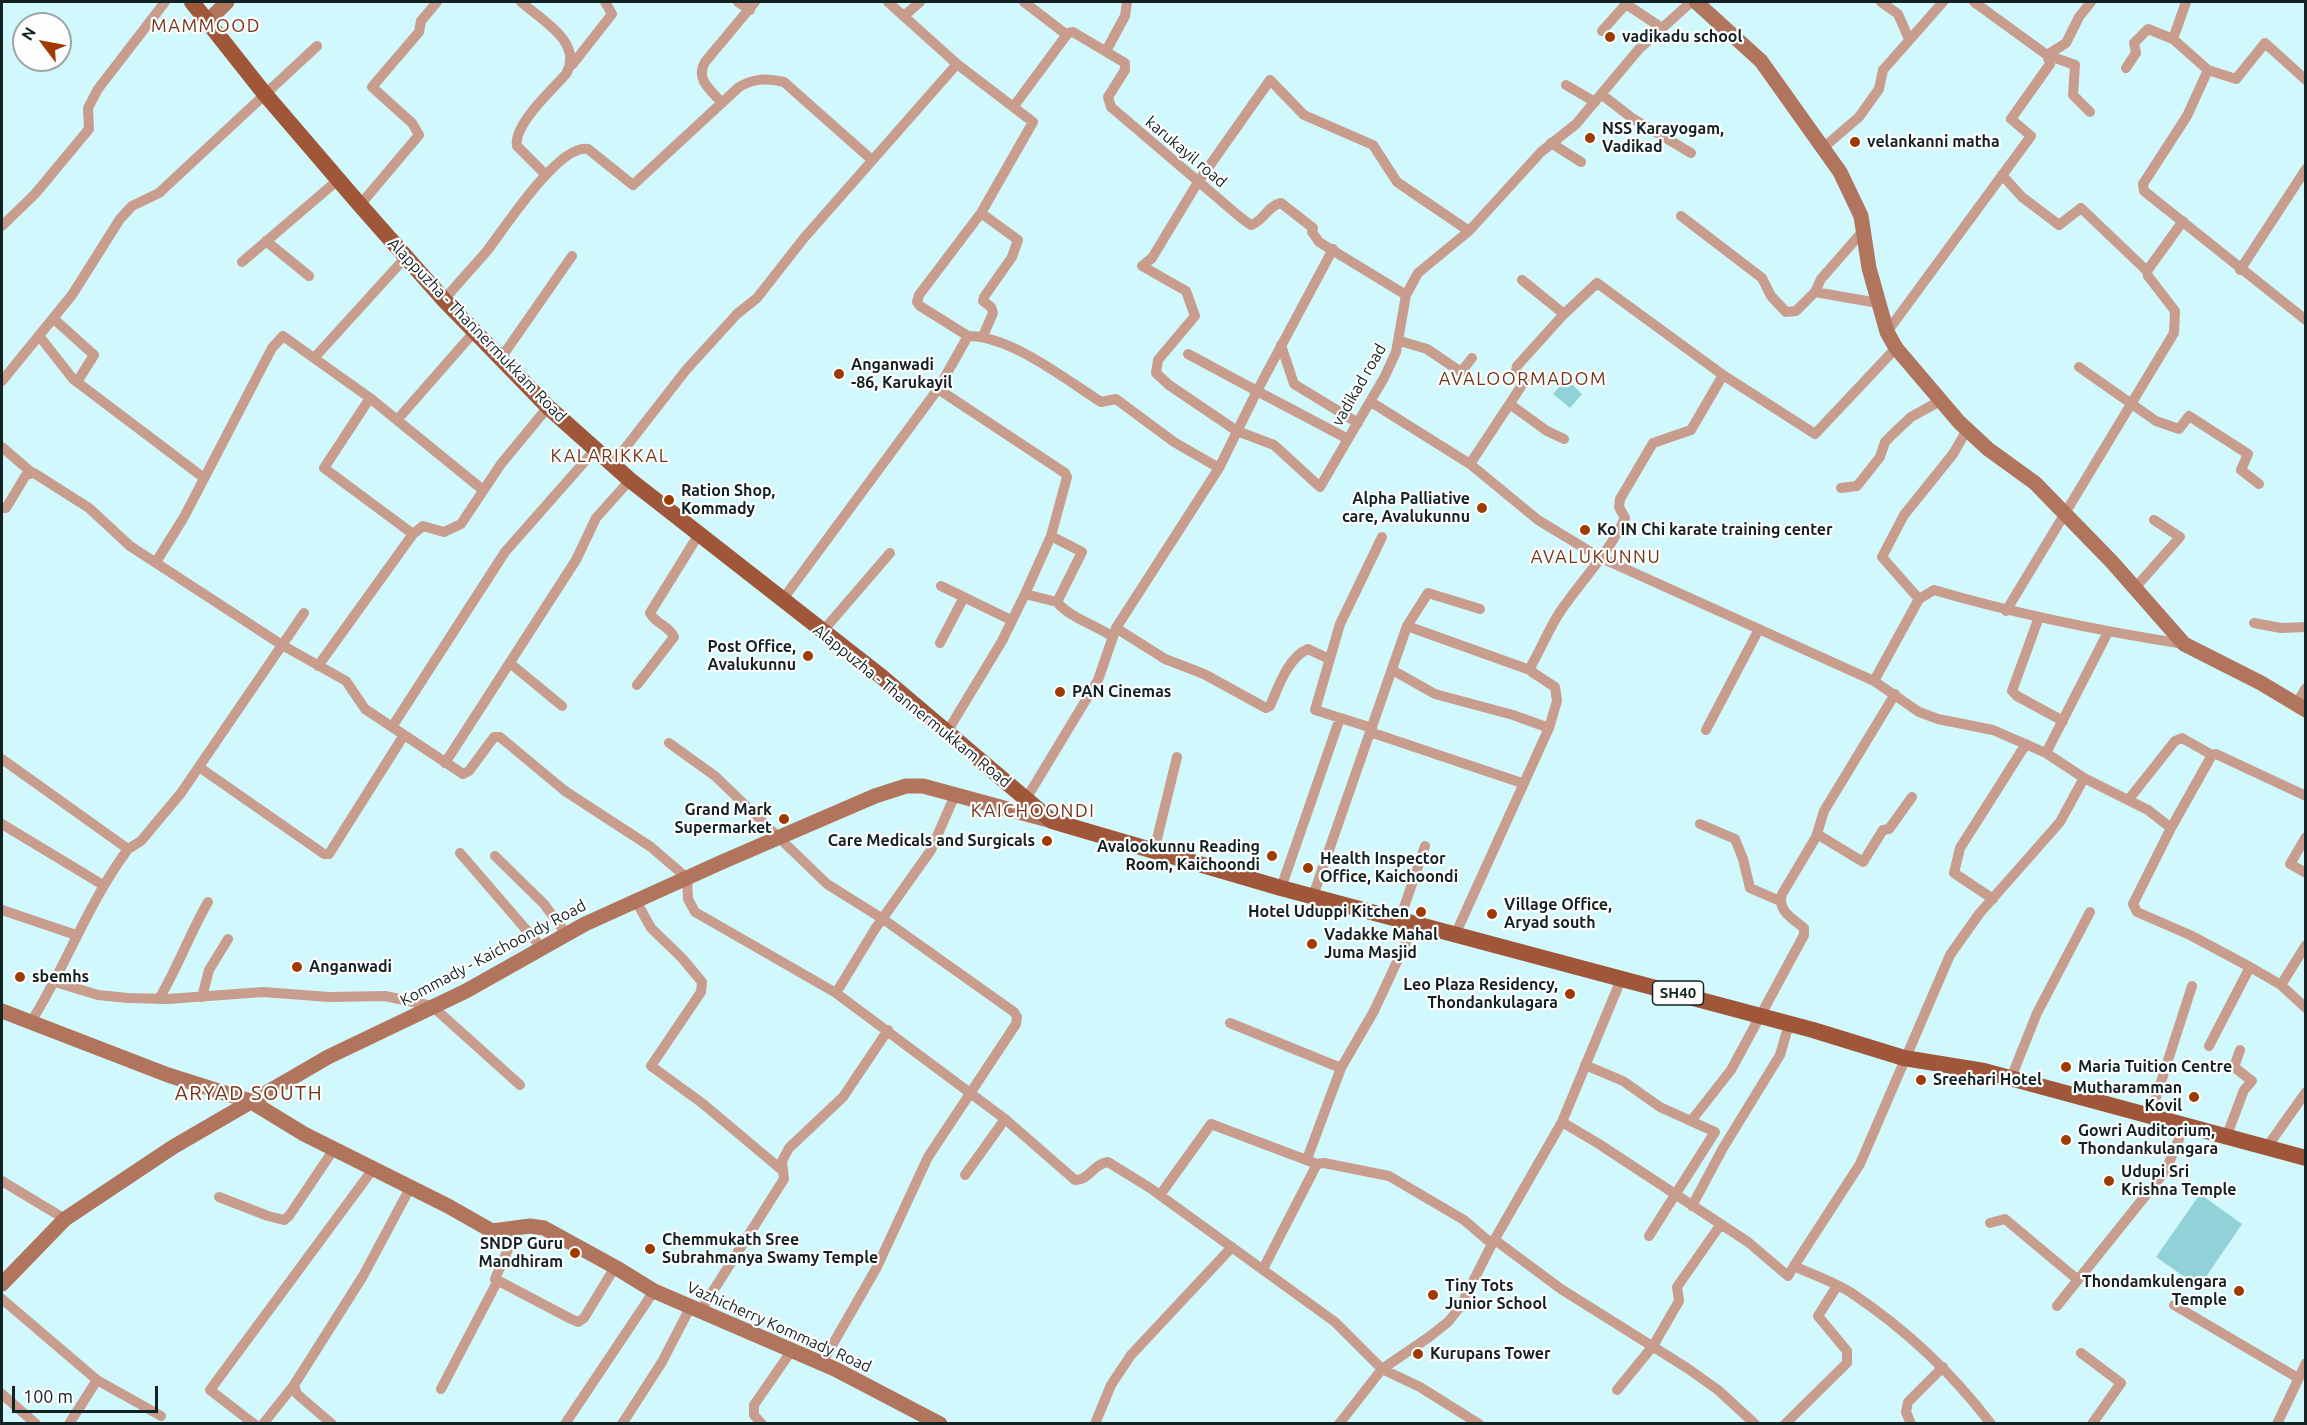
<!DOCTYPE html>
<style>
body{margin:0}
#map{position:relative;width:2307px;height:1425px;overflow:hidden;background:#d1f9fd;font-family:Ubuntu,sans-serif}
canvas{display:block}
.frame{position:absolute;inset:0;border:3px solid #132223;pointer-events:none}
.north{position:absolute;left:12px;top:12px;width:60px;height:60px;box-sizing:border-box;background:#fdfdfd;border:2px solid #9fa5a6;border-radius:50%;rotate:302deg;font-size:16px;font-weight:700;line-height:24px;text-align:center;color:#132223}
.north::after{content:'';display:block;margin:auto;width:21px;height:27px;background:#9e3b02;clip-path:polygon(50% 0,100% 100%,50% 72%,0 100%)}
.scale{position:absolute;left:12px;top:1386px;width:146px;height:27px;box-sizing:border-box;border:3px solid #132223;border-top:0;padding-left:8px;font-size:18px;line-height:21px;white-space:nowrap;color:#132223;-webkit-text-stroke:4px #fdfdfd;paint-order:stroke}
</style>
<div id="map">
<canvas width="2307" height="1425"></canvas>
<div class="frame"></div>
<div class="north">N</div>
<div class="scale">100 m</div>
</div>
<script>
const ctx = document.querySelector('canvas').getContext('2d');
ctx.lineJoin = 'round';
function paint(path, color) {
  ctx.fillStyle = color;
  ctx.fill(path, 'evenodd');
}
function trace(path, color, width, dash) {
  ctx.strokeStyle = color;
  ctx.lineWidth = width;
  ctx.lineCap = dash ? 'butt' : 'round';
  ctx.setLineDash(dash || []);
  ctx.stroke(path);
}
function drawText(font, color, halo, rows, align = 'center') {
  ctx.font = font + ' Ubuntu,sans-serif';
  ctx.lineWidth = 4.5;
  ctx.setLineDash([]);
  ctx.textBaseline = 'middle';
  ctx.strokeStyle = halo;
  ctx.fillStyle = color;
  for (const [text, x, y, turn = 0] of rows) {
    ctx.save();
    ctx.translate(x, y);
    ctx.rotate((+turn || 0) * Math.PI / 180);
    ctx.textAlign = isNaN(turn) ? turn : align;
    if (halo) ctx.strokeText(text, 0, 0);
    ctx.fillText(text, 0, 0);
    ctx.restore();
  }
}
paint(new Path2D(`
 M 1566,379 L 1582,394 L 1570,408 L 1553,394 Z
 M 2200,1194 L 2242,1224 L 2199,1287 L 2156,1257 Z`), '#91d1d8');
trace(new Path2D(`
 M 521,2 C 542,20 584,43 566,74 C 552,90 513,125 517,146 L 546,175
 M 738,2 L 750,10
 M 888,2 L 957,64 L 1033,122 L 981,213 L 919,295 L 917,302 L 920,306 L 968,336
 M 1024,2 L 1067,35
 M 1881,2 L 1898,14 L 1909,39
 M 2186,2 L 2173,39 L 2208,70 L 2236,79 L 2265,43 L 2306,80
 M 904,16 L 920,2
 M 1602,31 L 1626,4 L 1662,28
 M 1106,51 L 1125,16 L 1127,2
 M 2047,55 L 2075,65 L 2073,95 L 2090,112
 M 2047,55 L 2066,43 L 2079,17 L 2091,2
 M 572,65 L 612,14 L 605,2
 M 2126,68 L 2136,53 L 2134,43 L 2148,29 L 2173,39
 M 2208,70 L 2187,116 L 2143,184 L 2144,191 L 2306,320
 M 1566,85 L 1595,102
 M 1601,94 L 1632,118 L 1691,153
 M 722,103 C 711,90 695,80 705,62 L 755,2
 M 1014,106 L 1068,33 L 1073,32 L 1125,63 L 1125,70 L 1108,97 L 1111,107 L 1240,217 L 1251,225 C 1264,221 1267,206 1281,203 L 1313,228 L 1312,232 L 1319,242 L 1406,295
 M 1551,143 L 1581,162
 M 1823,148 L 1859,117 L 1879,89 L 1883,70 L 1943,2
 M 2002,175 L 2022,197 L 2059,225 L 2081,208 L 2147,271
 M 360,205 L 419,135 L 412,123 L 372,87 L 419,32 L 421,21 L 437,2
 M 981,213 L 1018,240 L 1012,257 L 984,297 L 983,301 L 991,307 L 993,313 L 983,336
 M 1681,216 L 1762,278 L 1771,296 L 1786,312 L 1796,311 L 1815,292 L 1821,279 L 1863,231
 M 2,226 L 35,194 L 89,129 L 88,108 L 98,89 L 165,2
 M 266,241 L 309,276
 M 242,262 L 338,180
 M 2240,270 L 2306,169
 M 1815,292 L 1878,303
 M 444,300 C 458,283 473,267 487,251 C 504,229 559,143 588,149 L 633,185 L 739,87 C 755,78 766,78 784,82 L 872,160
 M 1564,314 L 1597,283 L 1723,375 L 1815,434 L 1896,348
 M 54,319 L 94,355 L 77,382
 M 1887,332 L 2031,136 L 2011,119 L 2050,64 L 2047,55 L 1974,2
 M 40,337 L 73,379 L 204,478
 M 1400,341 L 1427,349 L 1461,372 L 1472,358
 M 1281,345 L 1294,384 L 1358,423
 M 1188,354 L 1257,391 L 1333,249
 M 315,357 L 406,257
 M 501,358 L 572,256
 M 2079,367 L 2156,421 L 2179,429 L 2189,416 L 2248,454 L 2241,470 L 2259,484
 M 2,381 L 72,295 L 120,219 L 132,206 L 159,193 L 317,46
 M 938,389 L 1065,473 L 1067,477 L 1051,536 L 1025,594 L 1002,641 L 947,732
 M 370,398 L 483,490
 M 1371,402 L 1470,464 L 1538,520 L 1599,557 L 1874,681 L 1919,712 L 1938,719 L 1993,730 L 2046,753 L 2084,778 L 2060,822 L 1979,914 L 1950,955 L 1860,1164 L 1794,1266
 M 1511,405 L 1547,431 L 1564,439
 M 397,420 L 475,331
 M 1348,439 L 1320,487 L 1274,445 L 1237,431 L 1169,385 L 1156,373 L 1158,360 L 1195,316 L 1186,291 L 1142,266 L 1152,258 L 1198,182 L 1270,80 L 1304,115 L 1373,145 L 1397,182 L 1469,231
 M 2,447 L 31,472
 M 1470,464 L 1526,379 L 1516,371 L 1517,366 L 1564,314 L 1522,280
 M 612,465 L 686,370 L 737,314 L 757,298 L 804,238 L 957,64
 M 1841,488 L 1857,486 L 1880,457 L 1885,442 L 1895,432 L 1911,417 L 1940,401
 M 2,508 L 6,508 L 26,475 L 34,473 L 89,508 L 130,546 L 282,645 L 346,681 L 365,709 L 463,774 L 469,771 L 494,737 L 500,737 L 565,791 L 651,847 L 687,878 L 688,899 L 695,912 L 836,993 L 1005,1119 L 1075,1180 C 1089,1181 1094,1163 1108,1162 L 1150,1188 L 1335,1322 L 1382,1369 L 1420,1387 L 1479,1424
 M 1051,536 L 1082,552 L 1057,602 C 1070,618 1096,625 1113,637
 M 156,562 L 184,517 L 272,348 L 283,336 L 370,398 L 324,468 L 413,534
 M 941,586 L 1011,620
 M 2135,588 L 2180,537 L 2154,520
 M 1025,594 L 1057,602
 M 783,599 L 938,389 L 968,336 C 1011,336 1065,379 1101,402 L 1116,399 L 1174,442 L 1219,468
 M 1919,599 L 1882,557 L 1904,515 L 1953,454 L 1967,430
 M 2006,611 L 2174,333 L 2175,311 L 2148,276 L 2147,271 L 2183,221
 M 2039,617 L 2012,691 L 2017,696 L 2063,721
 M 2254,623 L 2281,628 L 2306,627
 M 1407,626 L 1428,593 L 1480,609
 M 1116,628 L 1165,659 L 1204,674 L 1266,708 L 1270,706 C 1278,688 1288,657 1308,649 L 1329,659
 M 822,632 L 890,553
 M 940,643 L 964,597
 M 511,664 L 562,706
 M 318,666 L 413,534 L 423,526 L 444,532 L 461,524 L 501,464 L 548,407
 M 1394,671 L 1435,694 L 1513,715 L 1549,728
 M 1874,681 L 1919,599 L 1934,590 C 2016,614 2100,631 2184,644
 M 637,685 L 674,637 C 669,625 655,624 650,613 L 699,534
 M 2296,704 L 2306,688
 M 392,727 L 505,552 L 594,451
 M 1372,728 L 1315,710 L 1340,624 L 1382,537
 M 1706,730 L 1759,629
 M 1370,732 L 1522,783
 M 669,743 L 715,776 L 827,884 L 883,919 L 1014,1012 L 1017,1017 L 1016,1024 L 928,1157 L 877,1267 L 822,1363
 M 2046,753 L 2108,632
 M 2,759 L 128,849 L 141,841 L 181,793 L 304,613
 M 445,763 L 576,560 L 596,518 L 630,480
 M 199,767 L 324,854 L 329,854 L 404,735
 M 2084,778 L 2148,810 L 2171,828
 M 2306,796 L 2216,754 L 2212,755 L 2171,828 L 2133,904 L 2137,912 L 2190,935 L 2250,967 L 2281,985 L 2306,1008
 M 1026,799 L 1098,680 L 1116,628 L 1219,468 L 1257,391 L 1348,439 L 1384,378 L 1396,352 L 1406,295 L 1418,273 L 1469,231 L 1541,152 L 1576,124 L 1639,49 L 1691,2
 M 2129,799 L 2175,741 L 2182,738 L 2212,755
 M 2,824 L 103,885
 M 1700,824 L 1735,839 L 1743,859 L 1750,888 L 1780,901
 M 1817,834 L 1863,862 L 1883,830 L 1889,829 L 1912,797
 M 2306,837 L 2290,864 L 2306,873
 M 1154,851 L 1177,757
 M 460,853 L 542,948
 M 495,856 L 544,904 L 567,935
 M 1281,888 L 1340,718
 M 1313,896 L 1407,626 L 1530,670
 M 1993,899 L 1954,873 L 1960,848 L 2026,744
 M 636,901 L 651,928 L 682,958 L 702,982 L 701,992 L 651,1066 L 702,1103 L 783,1171
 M 2,910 L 76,935
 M 1400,919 L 1425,846
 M 1455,935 L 1549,728 L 1557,701 L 1555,687 L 1532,672 L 1531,666 C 1542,647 1550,626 1562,609 C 1583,579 1610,551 1625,518 L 1619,507 L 1620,499 L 1653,443 L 1691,430 L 1723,375
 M 55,982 L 98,995 L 128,998 L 168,999 L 263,992 L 329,997 L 385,996 L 432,1006 L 520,1085
 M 2281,985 L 2306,945
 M 836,993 L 875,929 L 931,850 L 955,795
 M 202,997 L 209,970 L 228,939
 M 159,999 C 178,967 190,933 208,902
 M 31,1022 C 66,966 88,903 128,849
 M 1230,1023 L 1341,1068
 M 2209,1046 L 2250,967
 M 1585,1065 L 1623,1081 L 1660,1107 L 1715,1132 L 1649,1236
 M 2011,1078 L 2037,1013 L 2090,912
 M 2150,1116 L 2192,986
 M 1691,1121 L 1731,1070 L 1804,935 L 1804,928 C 1792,918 1777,911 1782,894 L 1816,837 L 1824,811 L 1895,694
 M 1562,1122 L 1599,1144 L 1748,1242 L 1788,1276 L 1794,1266 C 1813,1275 1835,1282 1853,1294 C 1905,1329 1953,1374 1991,1424
 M 2227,1135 L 2244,1090 L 2252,1081 L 2234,1067 L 2240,1050
 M 2267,1147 L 2306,1092
 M 1307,1159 L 1341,1068 L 1374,1011 L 1415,923
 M 1317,1164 L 1324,1163 L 1389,1176 L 1464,1220 L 1492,1244
 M 965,1175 L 1005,1119
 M 2,1181 L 65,1219
 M 1160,1195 L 1211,1124 L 1317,1164 L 1263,1269
 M 219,1197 L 268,1216 L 284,1220 L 289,1216 L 334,1149
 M 1692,1206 L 1723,1148 L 1780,1055 L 1789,1024
 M 1990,1223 L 2005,1219 L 2078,1280
 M 517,1229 L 495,1279 L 571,1319 L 578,1322 L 584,1318 L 615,1267
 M 1495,1240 L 1561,1289 L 1687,1368 L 1718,1390 L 1755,1424
 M 2,1299 L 97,1380 L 161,1416
 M 2174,1305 L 2298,1378
 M 2057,1306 L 2166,1170 L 2184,1127
 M 701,1310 L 784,1179 L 782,1161 L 789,1148 L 843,1097 L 888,1030
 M 2081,1353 L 2121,1383 L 2092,1424
 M 441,1389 L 497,1282
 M 1617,1390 L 1653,1346 L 1679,1301 L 1677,1287 L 1721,1224
 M 2,1394 L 36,1424
 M 69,1424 L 97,1380
 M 254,1424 L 210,1390 L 373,1169
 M 263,1424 L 294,1385
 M 332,1424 L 297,1394 L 294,1385 L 363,1276 L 410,1188
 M 565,1424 L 654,1291
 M 622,1424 L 662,1362 L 691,1306
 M 762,1424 L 754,1415 L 754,1405 L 792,1350
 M 1095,1424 L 1111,1385 L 1131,1355 L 1232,1247
 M 1339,1424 L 1382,1369 L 1429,1337 L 1448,1322 L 1460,1307 L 1492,1244 L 1562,1122 L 1622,977
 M 1785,1424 L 1847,1363 L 1847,1351 L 1818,1316 L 1837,1286
 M 1911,1424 L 1906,1412 L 1908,1402 L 1943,1367
 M 2277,1424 L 2306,1363`), '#c89d8d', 10);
trace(new Path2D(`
 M 1696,2 L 1761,61 L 1840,172 L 1861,216 L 1869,268 L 1887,332 L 1896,348 L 1959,422 L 1988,449 L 2035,483 L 2112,562 L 2184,644 L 2261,683 L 2306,710
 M 207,22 L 227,2
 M 2,1011 L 168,1075 L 250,1101 L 304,1134 L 448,1206 L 492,1231 L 530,1226 L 544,1228 L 615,1267 L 654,1291 L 835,1369 L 940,1424
 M 2,1284 L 65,1219 L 173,1147 L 328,1057 L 466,991 L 585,924 L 722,862 L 875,796 L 906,786 L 923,786 L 1052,821`), '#b1745c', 15);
trace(new Path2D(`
 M 192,2 L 264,93 L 360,205 L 444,300 L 548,407 L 630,480 L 882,677 L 1052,821 L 1281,888 L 1813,1030 L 1904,1058 L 1984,1071 L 2306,1158`), '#a05638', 16);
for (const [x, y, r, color] of [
 [1610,37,6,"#9e3b02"],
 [1590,138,6,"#9e3b02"],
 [1855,142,6,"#9e3b02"],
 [839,374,6,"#9e3b02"],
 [669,500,6,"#9e3b02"],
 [1482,508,6,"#9e3b02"],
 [1585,530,6,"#9e3b02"],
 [808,656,6,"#9e3b02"],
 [1060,692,6,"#9e3b02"],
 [784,819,6,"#9e3b02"],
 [1047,841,6,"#9e3b02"],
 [1272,856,6,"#9e3b02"],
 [1308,868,6,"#9e3b02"],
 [1421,912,6,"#9e3b02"],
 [1492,914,6,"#9e3b02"],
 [1312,944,6,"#9e3b02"],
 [297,967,6,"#9e3b02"],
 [20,977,6,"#9e3b02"],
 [1570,994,6,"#9e3b02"],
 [2066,1067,6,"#9e3b02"],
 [1921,1080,6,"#9e3b02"],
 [2194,1097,6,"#9e3b02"],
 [2066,1140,6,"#9e3b02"],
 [2109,1181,6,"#9e3b02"],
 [650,1249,6,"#9e3b02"],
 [575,1253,6,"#9e3b02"],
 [2239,1291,6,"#9e3b02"],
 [1433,1295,6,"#9e3b02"],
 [1418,1354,6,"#9e3b02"]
]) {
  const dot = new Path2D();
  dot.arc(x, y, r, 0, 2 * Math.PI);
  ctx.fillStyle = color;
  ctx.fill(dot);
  trace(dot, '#fdfdfd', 2);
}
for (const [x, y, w] of [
 [1678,993,51]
]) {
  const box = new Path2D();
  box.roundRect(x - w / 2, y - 12, w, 24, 4.5);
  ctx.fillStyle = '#fdfdfd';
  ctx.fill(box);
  trace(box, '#132223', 1.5);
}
drawText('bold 15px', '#132223', null, [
 ["SH40",1678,993]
]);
drawText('bold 16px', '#132223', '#fdfdfd', [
 ["vadikadu school",1622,37],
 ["NSS Karayogam,",1602,129],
 ["Vadikad",1602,147],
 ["velankanni matha",1867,142],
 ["Anganwadi",851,365],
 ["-86, Karukayil",851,383],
 ["Ration Shop,",681,491],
 ["Kommady",681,509],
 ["Alpha Palliative",1470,499,"right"],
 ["care, Avalukunnu",1470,517,"right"],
 ["Ko IN Chi karate training center",1597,530],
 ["Post Office,",796,647,"right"],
 ["Avalukunnu",796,665,"right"],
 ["PAN Cinemas",1072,692],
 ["Grand Mark",772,810,"right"],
 ["Supermarket",772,828,"right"],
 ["Care Medicals and Surgicals",1035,841,"right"],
 ["Avalookunnu Reading",1260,847,"right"],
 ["Room, Kaichoondi",1260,865,"right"],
 ["Health Inspector",1320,859],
 ["Office, Kaichoondi",1320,877],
 ["Village Office,",1504,905],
 ["Aryad south",1504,923],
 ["Hotel Uduppi Kitchen",1409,912,"right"],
 ["Vadakke Mahal",1324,935],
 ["Juma Masjid",1324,953],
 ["Anganwadi",309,967],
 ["sbemhs",32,977],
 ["Leo Plaza Residency,",1558,985,"right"],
 ["Thondankulagara",1558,1003,"right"],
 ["Maria Tuition Centre",2078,1067],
 ["Sreehari Hotel",1933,1080],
 ["Mutharamman",2182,1088,"right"],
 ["Kovil",2182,1106,"right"],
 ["Gowri Auditorium,",2078,1131],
 ["Thondankulangara",2078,1149],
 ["Udupi Sri",2121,1172],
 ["Krishna Temple",2121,1190],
 ["Chemmukath Sree",662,1240],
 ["Subrahmanya Swamy Temple",662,1258],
 ["SNDP Guru",563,1244,"right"],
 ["Mandhiram",563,1262,"right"],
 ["Thondamkulengara",2227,1282,"right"],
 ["Temple",2227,1300,"right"],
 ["Tiny Tots",1445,1286],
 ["Junior School",1445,1304],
 ["Kurupans Tower",1430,1354]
], 'left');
drawText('16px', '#132223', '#fdfdfd', [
 ["karukayil road",1186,152,40],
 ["Alappuzha - Thannermukkam Road",477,330,46],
 ["vadikad road",1359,385,-60],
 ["Alappuzha - Thannermukkam Road",912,706,39],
 ["Kommady - Kaichoondy Road",493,953,-28],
 ["Vazhicherry Kommady Road",779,1327,24]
]);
ctx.letterSpacing = '1.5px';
drawText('18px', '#743417', '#fdfdfd', [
 ["MAMMOOD",206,26],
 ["AVALOORMADOM",1523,379],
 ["KALARIKKAL",610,456],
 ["AVALUKUNNU",1596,557],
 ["KAICHOONDI",1033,811]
]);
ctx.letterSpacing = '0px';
ctx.letterSpacing = '1.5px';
drawText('20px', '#743417', '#fdfdfd', [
 ["ARYAD SOUTH",249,1093]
]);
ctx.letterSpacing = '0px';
</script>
